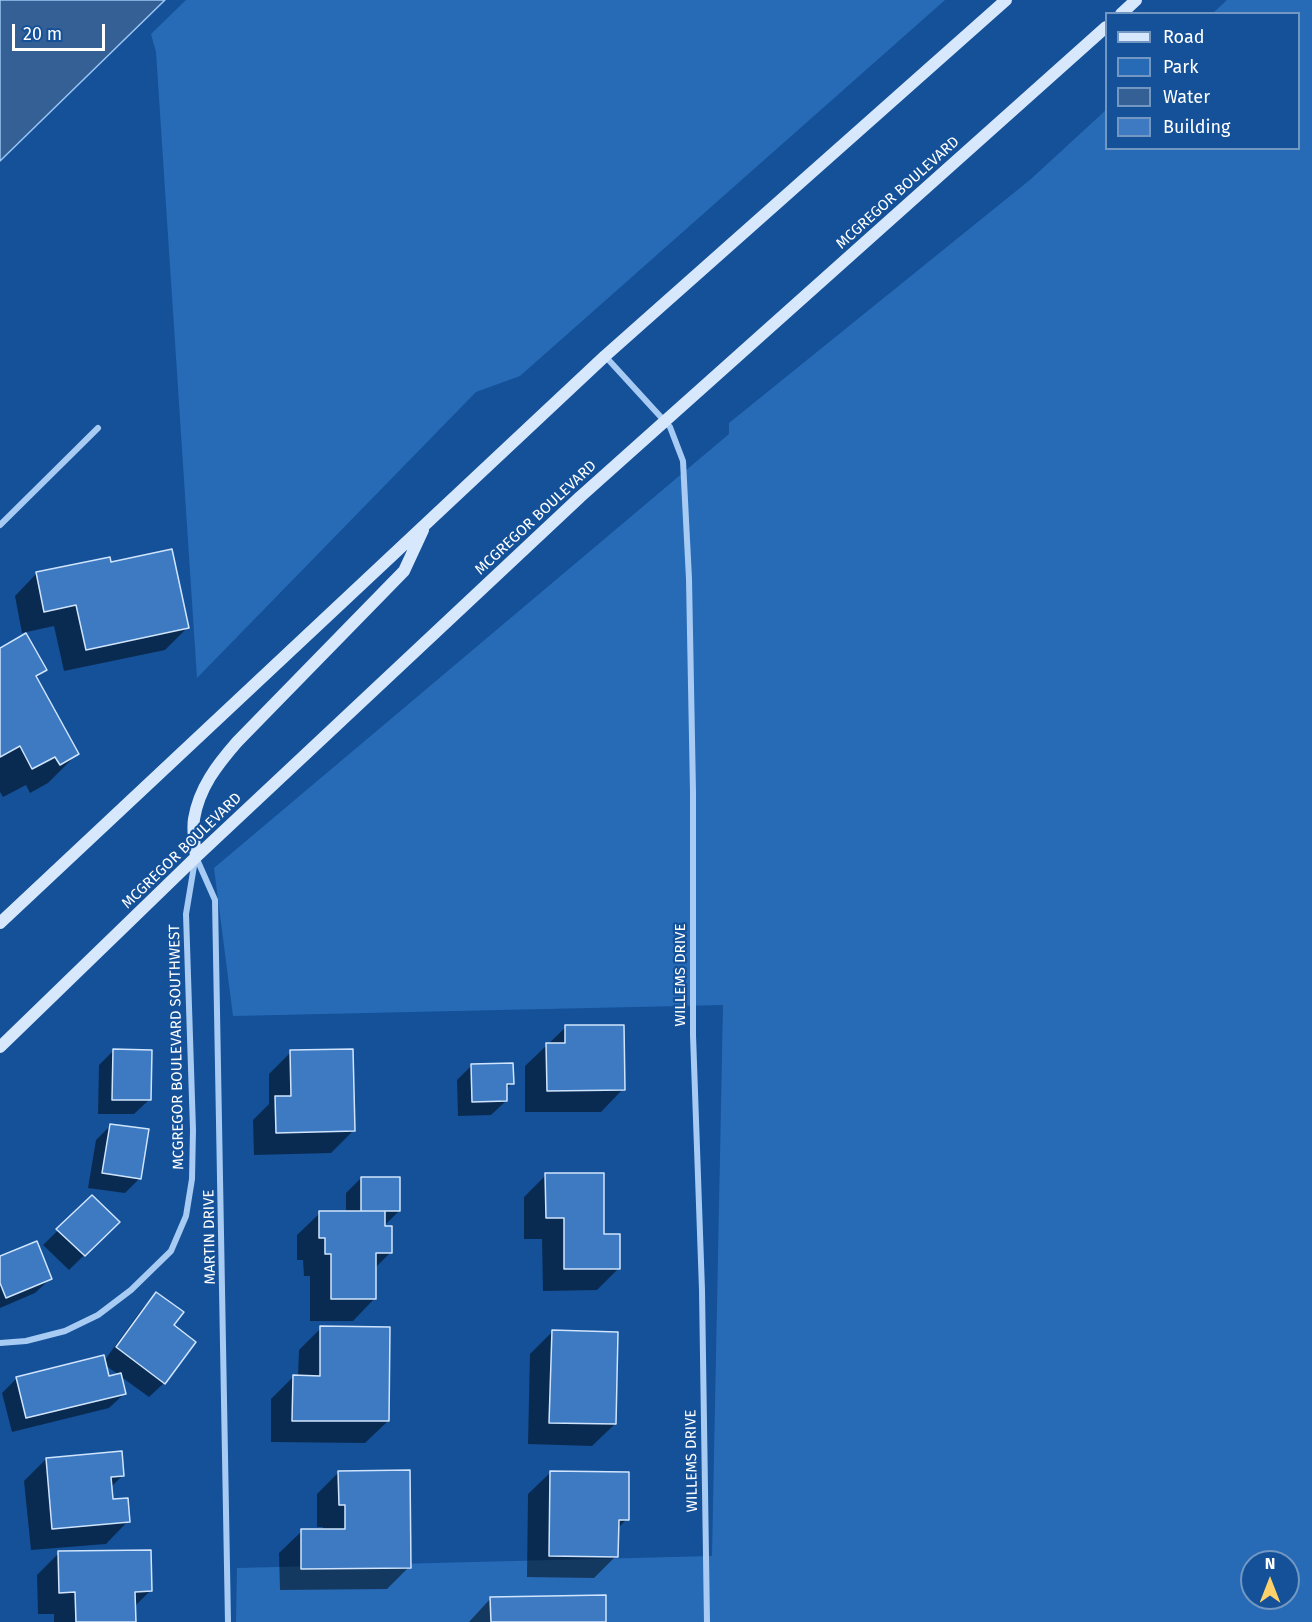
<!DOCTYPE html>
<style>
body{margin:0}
#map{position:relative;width:1312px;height:1622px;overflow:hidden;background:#145199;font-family:"Fira Sans",sans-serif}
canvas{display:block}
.legend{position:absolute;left:1105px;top:12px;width:195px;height:138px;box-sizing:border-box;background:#145199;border:2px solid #7297c2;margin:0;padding:8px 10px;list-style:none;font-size:18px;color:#fff}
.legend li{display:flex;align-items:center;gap:12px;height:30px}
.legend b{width:30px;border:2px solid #7297c2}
.north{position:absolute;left:1240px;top:1550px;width:60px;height:60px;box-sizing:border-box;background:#145199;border:2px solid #7297c2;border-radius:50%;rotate:0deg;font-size:16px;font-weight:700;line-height:24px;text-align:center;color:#fff}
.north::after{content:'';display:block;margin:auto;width:21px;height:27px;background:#ffd16a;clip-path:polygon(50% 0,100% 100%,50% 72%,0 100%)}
.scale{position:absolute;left:12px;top:24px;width:93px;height:27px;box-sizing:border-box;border:3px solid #fff;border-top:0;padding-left:8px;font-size:18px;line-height:21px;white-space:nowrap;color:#fff;-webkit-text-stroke:4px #145199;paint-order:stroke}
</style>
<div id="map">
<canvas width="1312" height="1622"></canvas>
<ul class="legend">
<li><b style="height:8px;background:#d7e8fc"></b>Road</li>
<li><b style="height:16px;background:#276bb7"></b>Park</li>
<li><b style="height:16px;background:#356095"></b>Water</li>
<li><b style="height:16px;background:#3d7ac1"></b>Building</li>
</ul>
<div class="north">N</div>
<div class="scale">20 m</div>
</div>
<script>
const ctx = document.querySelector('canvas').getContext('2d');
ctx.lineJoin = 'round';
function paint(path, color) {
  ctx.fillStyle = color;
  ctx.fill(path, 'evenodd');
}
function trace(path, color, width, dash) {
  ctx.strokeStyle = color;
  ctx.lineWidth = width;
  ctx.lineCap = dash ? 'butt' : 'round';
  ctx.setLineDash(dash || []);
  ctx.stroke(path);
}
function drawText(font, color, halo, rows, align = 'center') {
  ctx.font = font + ' "Fira Sans",sans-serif';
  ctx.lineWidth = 4.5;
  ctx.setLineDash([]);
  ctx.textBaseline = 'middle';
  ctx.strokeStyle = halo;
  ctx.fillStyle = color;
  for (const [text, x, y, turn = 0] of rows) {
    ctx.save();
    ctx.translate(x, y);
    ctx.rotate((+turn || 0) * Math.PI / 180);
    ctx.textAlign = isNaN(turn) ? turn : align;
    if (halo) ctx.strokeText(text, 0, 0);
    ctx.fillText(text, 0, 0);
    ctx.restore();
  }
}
paint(new Path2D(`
 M 186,0 L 945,0 L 520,376 L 476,392 L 197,678 L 156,52 L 151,34 Z
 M 1227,0 L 1312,0 L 1312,1622 L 236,1622 L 237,1568 L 712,1556 L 723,1005 L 233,1016 L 214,868 L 729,434 L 729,423 L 1031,179 L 1106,110 L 1106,148 L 1298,148 L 1298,14 L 1213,13 ZM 1252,1562 L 1288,1562 L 1288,1598 L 1252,1598 Z`), '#276bb7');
const water = new Path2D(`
 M 0,0 L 165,0 L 0,161 Z`);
paint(water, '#356095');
trace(water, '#9ac6f5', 1.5);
paint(new Path2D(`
 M 110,564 L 187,628 L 165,650 L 64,671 L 54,626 L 22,633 L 15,596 L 37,573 Z
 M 0,649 L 45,670 L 36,679 L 77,754 L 48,783 L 30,793 L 26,785 L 3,797 L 0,792 Z
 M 566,1027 L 623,1089 L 601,1112 L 525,1112 L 525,1066 Z
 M 114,1050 L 149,1100 L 134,1114 L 98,1114 L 99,1065 Z
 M 291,1052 L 353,1131 L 331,1153 L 254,1155 L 253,1120 L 269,1104 L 269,1074 Z
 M 472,1065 L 512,1083 L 506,1090 L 506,1101 L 491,1115 L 458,1116 L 457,1080 Z
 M 111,1125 L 140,1178 L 125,1193 L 88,1188 L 96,1140 Z
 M 546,1175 L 603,1235 L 619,1268 L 597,1290 L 543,1291 L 542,1239 L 524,1239 L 524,1197 Z
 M 361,1178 L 399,1211 L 382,1228 L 391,1252 L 375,1268 L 375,1298 L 353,1321 L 310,1321 L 310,1276 L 304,1276 L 303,1260 L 297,1260 L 297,1235 L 320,1213 L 346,1213 L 346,1193 Z
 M 92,1197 L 118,1222 L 69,1270 L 43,1245 Z
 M 0,1258 L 50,1279 L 35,1293 L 0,1308 Z
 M 156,1294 L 172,1325 L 164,1383 L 149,1397 L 120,1376 L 124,1394 L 109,1408 L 12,1432 L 2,1393 L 17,1378 L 104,1361 L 142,1309 ZM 105,1365 L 119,1375 L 108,1378 Z
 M 321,1328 L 388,1421 L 365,1443 L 271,1442 L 271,1399 L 293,1377 L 298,1377 L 299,1350 Z
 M 552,1332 L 615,1424 L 592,1446 L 528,1444 L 530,1354 Z
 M 46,1459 L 123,1475 L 110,1488 L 111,1501 L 128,1521 L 106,1544 L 31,1550 L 24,1481 Z
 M 339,1472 L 409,1567 L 387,1589 L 280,1590 L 279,1553 L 302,1531 L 323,1530 L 323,1527 L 317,1527 L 317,1494 Z
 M 551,1472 L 627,1519 L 617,1529 L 616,1556 L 594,1578 L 527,1577 L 528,1494 Z
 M 59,1553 L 150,1591 L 134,1607 L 134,1622 L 54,1622 L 54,1614 L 38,1614 L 37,1575 Z
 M 491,1598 L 605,1622 L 469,1622 Z`), '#0007');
const building = new Path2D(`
 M 172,549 L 189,628 L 86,650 L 76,605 L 44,612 L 36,572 L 110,557 L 111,562 Z
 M 26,633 L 47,670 L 36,676 L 79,754 L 60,765 L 55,757 L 32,769 L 20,746 L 0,757 L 0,648 Z
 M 565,1025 L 624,1025 L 625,1090 L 547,1091 L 546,1043 L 565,1043 Z
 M 113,1049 L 152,1050 L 151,1100 L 112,1100 Z
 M 353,1049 L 355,1131 L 276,1133 L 275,1096 L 291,1096 L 290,1050 Z
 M 513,1063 L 514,1084 L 507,1084 L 507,1101 L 472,1102 L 471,1064 Z
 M 110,1124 L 149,1129 L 141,1179 L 102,1173 Z
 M 545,1173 L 604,1173 L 604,1234 L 620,1234 L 620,1269 L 564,1269 L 564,1218 L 546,1218 Z
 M 361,1177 L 400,1177 L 400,1211 L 361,1211 Z
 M 92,1195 L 120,1222 L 85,1256 L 56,1229 Z
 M 319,1211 L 385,1211 L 385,1226 L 392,1226 L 392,1253 L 376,1253 L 376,1299 L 331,1299 L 331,1254 L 325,1254 L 325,1238 L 319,1238 Z
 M 37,1241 L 52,1279 L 6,1298 L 0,1283 L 0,1256 Z
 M 156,1292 L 184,1312 L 174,1325 L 196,1342 L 165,1384 L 116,1347 Z
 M 320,1326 L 390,1327 L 389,1421 L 292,1421 L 293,1375 L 320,1376 Z
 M 552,1330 L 618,1332 L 616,1424 L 549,1423 Z
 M 104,1355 L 109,1376 L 121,1373 L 126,1394 L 26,1418 L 16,1377 Z
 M 122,1451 L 124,1476 L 111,1477 L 113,1499 L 128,1498 L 130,1522 L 52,1529 L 46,1458 Z
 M 410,1470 L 411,1568 L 301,1569 L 301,1529 L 345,1529 L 345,1505 L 339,1505 L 338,1471 Z
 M 550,1471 L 629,1472 L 629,1520 L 619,1520 L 618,1557 L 549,1556 Z
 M 151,1550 L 152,1591 L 135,1592 L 136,1622 L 76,1622 L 75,1592 L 59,1593 L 58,1551 Z
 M 606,1595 L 606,1622 L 491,1622 L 490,1597 Z`);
paint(building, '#3d7ac1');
trace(building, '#d0e5fd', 1.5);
trace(new Path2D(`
 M 605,356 L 670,427 L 683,461 L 689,579 L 693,792 L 693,1035 L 702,1290 L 707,1622
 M 0,525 L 98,428
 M 196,857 L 215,900 L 228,1622
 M 0,1343 L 26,1341 L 65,1331 L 98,1315 L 131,1290 L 171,1251 L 186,1216 L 192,1179 L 193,1130 L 186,914 L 195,860`), '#a8cbf3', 6);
trace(new Path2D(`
 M 1121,14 L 1136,0
 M 196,857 C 195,845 192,831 194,819 C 199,788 217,765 237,742 L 404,571 L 423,530
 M 0,923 L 605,356 L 1006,0
 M 0,1047 L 196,857 L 580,497 L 1106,27`), '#d7e8fc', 12);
drawText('15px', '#fff', '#145199', [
 ["MCGREGOR BOULEVARD",898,193,-42],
 ["MCGREGOR BOULEVARD",536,518,-43],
 ["MCGREGOR BOULEVARD",182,851,-44],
 ["WILLEMS DRIVE",681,975,-90],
 ["MCGREGOR BOULEVARD SOUTHWEST",177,1047,-91],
 ["MARTIN DRIVE",210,1237,-91],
 ["WILLEMS DRIVE",692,1461,-91]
]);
</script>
